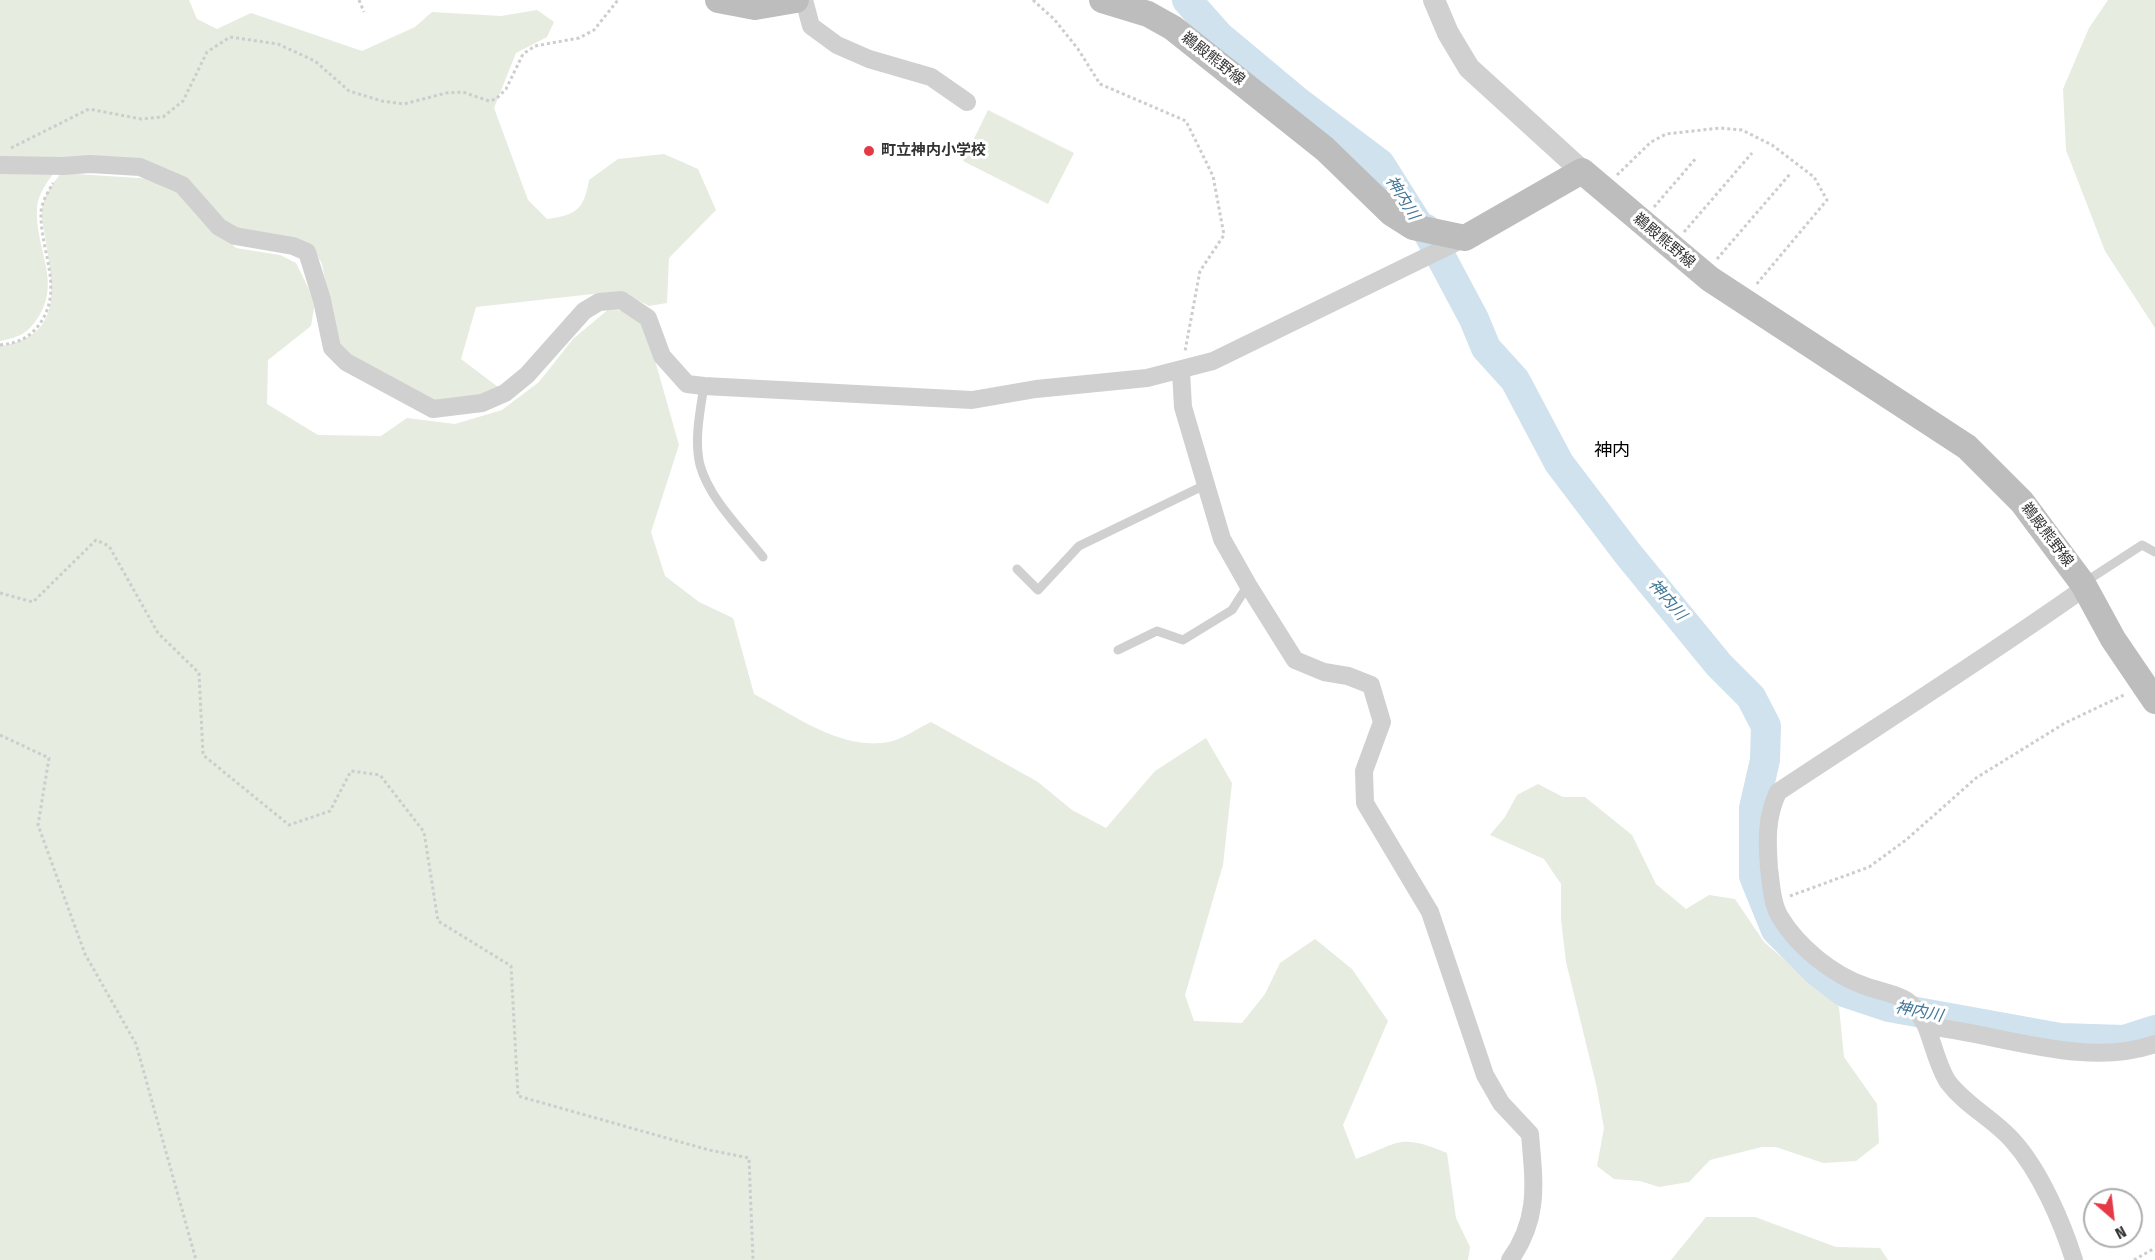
<!DOCTYPE html>
<meta charset="utf-8">
<style>
body{margin:0}
#map{position:relative;width:2155px;height:1260px;overflow:hidden;background:#fff;font-family:"Fira Sans Condensed",sans-serif}
canvas{display:block}
.north{position:absolute;left:2083px;top:1188px;width:60px;height:60px;box-sizing:border-box;background:#fff;border:2px solid #adadad;border-radius:50%;rotate:152deg;font-size:16px;font-weight:700;line-height:24px;text-align:center;color:#333}
.north::after{content:'';display:block;margin:auto;width:21px;height:27px;background:#e63946;clip-path:polygon(50% 0,100% 100%,50% 72%,0 100%)}
</style>
<div id="map">
<canvas width="2155" height="1260"></canvas>
<div class="north">N</div>
</div>
<script>
const ctx = document.querySelector('canvas').getContext('2d');
ctx.lineJoin = 'round';
function paint(path, color) {
  ctx.fillStyle = color;
  ctx.fill(path, 'evenodd');
}
function trace(path, color, width, dash) {
  ctx.strokeStyle = color;
  ctx.lineWidth = width;
  ctx.lineCap = dash ? 'butt' : 'round';
  ctx.setLineDash(dash || []);
  ctx.stroke(path);
}
function drawText(font, color, halo, rows, align = 'center') {
  ctx.font = font + ' "Fira Sans Condensed","Noto Sans JP",sans-serif';
  ctx.lineWidth = 6;
  ctx.setLineDash([]);
  ctx.textBaseline = 'middle';
  ctx.strokeStyle = halo;
  ctx.fillStyle = color;
  for (const [text, x, y, turn = 0] of rows) {
    ctx.save();
    ctx.translate(x, y);
    ctx.rotate((+turn || 0) * Math.PI / 180);
    ctx.textAlign = isNaN(turn) ? turn : align;
    if (halo) ctx.strokeText(text, 0, 0);
    ctx.fillText(text, 0, 0);
    ctx.restore();
  }
}
paint(new Path2D(`
 M 0,0 L 189,0 L 197,19 L 217,29 L 251,13 L 362,51 L 415,27 L 432,12 L 501,16 L 537,10 L 554,22 L 547,37 L 516,53 L 494,108 L 528,200 L 547,219 C 576,215 584,210 589,180 L 618,159 L 664,154 L 698,169 L 716,210 L 669,258 L 667,303 L 649,306 L 620,291 L 476,307 L 461,359 L 498,387 C 486,392 467,403 454,403 C 416,403 369,366 338,346 L 322,264 L 312,246 L 238,230 L 221,220 L 190,182 L 62,161 C 53,175 37,192 37,210 C 35,250 64,284 35,322 C 25,335 16,338 0,341 Z
 M 2108,0 L 2155,0 L 2155,328 L 2105,251 L 2066,150 L 2063,89 L 2089,28 Z
 M 988,110 L 1074,153 L 1048,204 L 963,161 Z
 M 61,173 L 153,179 L 177,191 L 236,248 L 280,255 L 296,263 L 315,302 L 311,326 L 268,360 L 267,404 L 318,435 L 381,436 L 407,418 L 455,424 L 502,410 L 539,382 L 573,339 L 610,308 L 625,312 L 645,325 L 679,445 L 651,532 L 665,576 L 699,602 L 733,618 L 754,694 C 794,715 841,751 889,742 C 903,739 918,728 931,722 L 1038,782 L 1072,810 L 1106,828 L 1155,771 L 1206,738 L 1232,783 L 1223,865 L 1185,995 L 1194,1021 L 1242,1023 L 1265,994 L 1280,963 L 1315,939 L 1352,969 L 1388,1021 L 1343,1125 L 1356,1159 C 1400,1143 1398,1133 1447,1153 L 1456,1218 L 1470,1247 L 1468,1260 L 0,1260 L 0,346 C 65,336 53,287 45,237 C 44,229 41,218 42,210 C 43,195 53,184 61,173 Z
 M 1538,784 L 1563,797 L 1585,797 L 1632,835 L 1656,884 L 1686,909 L 1709,895 L 1735,899 L 1764,942 L 1839,1007 L 1844,1057 L 1877,1104 L 1879,1143 L 1856,1161 L 1823,1163 L 1776,1147 L 1762,1147 L 1710,1160 L 1689,1182 L 1659,1187 L 1640,1181 L 1614,1179 L 1597,1166 L 1604,1128 L 1596,1084 L 1566,962 L 1561,919 L 1561,884 L 1544,859 L 1490,835 L 1505,817 L 1517,795 Z
 M 1706,1217 L 1755,1217 L 1836,1247 L 1880,1248 L 1888,1260 L 1671,1260 Z`), '#e6ecdf');
trace(new Path2D(`
 M 1187,0 L 1219,36 L 1298,102 L 1380,164 L 1419,226 L 1426,229 L 1474,319 L 1486,348 L 1515,380 L 1559,463 L 1628,554 L 1719,665 L 1751,697 L 1766,726 L 1765,760 L 1754,808 L 1754,876 L 1776,930 L 1817,971 L 1844,992 L 1889,1007 L 2060,1038 L 2124,1040 L 2155,1030`), '#cfe2ee', 30);
trace(new Path2D(`
 M 359,0 L 364,12
 M 1033,0 L 1054,19 L 1078,49 L 1100,84 L 1186,121 L 1213,176 L 1224,235 L 1200,271 L 1185,351
 M 11,148 L 89,109 L 141,119 L 163,117 L 183,101 L 207,52 L 230,37 L 278,44 L 315,61 L 349,91 L 382,101 L 404,104 L 446,93 L 463,92 L 489,101 L 496,99 L 506,89 L 523,54 L 535,46 L 579,38 L 594,30 L 618,0
 M 1617,175 L 1651,142 L 1666,134 L 1720,128 L 1742,130 L 1772,145 L 1814,177 L 1827,200 L 1755,286
 M 1654,207 L 1697,157
 M 1684,232 L 1752,153
 M 1717,259 L 1790,174
 M 0,345 C 17,343 28,339 39,325 C 65,289 40,252 41,213 C 41,203 48,192 53,183
 M 0,593 L 33,602 L 96,540 L 109,546 L 158,633 L 199,673 L 203,755 L 289,825 L 330,811 L 351,771 L 380,775 L 424,832 L 438,921 L 511,966 L 518,1096 L 709,1150 L 749,1158 L 753,1260
 M 0,735 L 49,758 L 38,825 L 85,954 L 136,1044 L 196,1260
 M 1790,896 L 1869,867 L 1906,840 L 1976,778 L 2065,723 L 2126,694
 M 2134,1260 L 2155,1248`), '#cdcdcd', 3, [3, 3]);
trace(new Path2D(`
 M 704,386 C 700,411 694,441 700,465 C 710,500 741,529 763,557
 M 1017,569 L 1038,590 L 1079,546 L 1207,484
 M 2085,582 L 2142,545 L 2155,552
 M 1118,650 L 1157,631 L 1183,640 L 1232,610 L 1248,585`), '#d0d0d0', 9);
trace(new Path2D(`
 M 804,0 L 811,26 L 837,45 L 869,59 L 931,77 L 967,102
 M 0,165 L 63,166 L 90,164 L 140,167 L 182,185 L 219,227 L 235,236 L 293,246 L 307,252 L 322,300 L 332,348 L 346,362 L 433,409 L 482,403 L 505,393 L 527,375 L 584,311 L 599,302 L 621,300 L 648,318 L 662,356 L 687,384 L 704,386 L 972,400 L 1036,389 L 1147,378 L 1213,361 L 1465,238
 M 1181,371 L 1183,407 L 1222,539 L 1248,585 L 1295,660 L 1324,672 L 1348,676 L 1371,685 L 1382,722 L 1364,771 L 1365,803 L 1430,912 L 1485,1075 L 1501,1103 L 1530,1134 C 1534,1183 1540,1218 1510,1260
 M 2083,584 L 2080,591 C 1981,661 1879,725 1778,792 C 1766,817 1767,841 1769,868 C 1771,884 1772,904 1780,917 C 1798,947 1833,975 1865,986 C 1899,998 1907,991 1926,1026 C 1997,1033 2085,1069 2155,1044
 M 1926,1026 C 1933,1043 1938,1067 1948,1082 C 1966,1106 1994,1119 2013,1141 C 2040,1171 2062,1222 2074,1260`), '#d0d0d0', 18);
trace(new Path2D(`
 M 1434,0 L 1448,33 L 1469,68 L 1582,171`), '#d0d0d0', 22);
trace(new Path2D(`
 M 718,0 L 755,7 L 796,0
 M 1102,0 L 1148,14 L 1173,28 L 1325,149 L 1391,213 L 1413,227 L 1465,238 L 1582,171 L 1710,279 L 1967,447 L 2022,502 L 2083,584 L 2113,639 L 2155,701`), '#bdbdbd', 26);
for (const [x, y, r, color] of [
 [869,151,6,"#e63946"]
]) {
  const dot = new Path2D();
  dot.arc(x, y, r, 0, 2 * Math.PI);
  ctx.fillStyle = color;
  ctx.fill(dot);
  trace(dot, '#fff', 2);
}
drawText('15px', '#333', '#fff', [
 ["鵜殿熊野線",1213,59,38],
 ["鵜殿熊野線",1664,241,40],
 ["鵜殿熊野線",2047,535,53]
]);
drawText('bold 15px', '#333', '#fff', [
 ["町立神内小学校",881,151]
], 'left');
drawText('italic 16px', '#3f7597', '#fff', [
 ["神内川",1402,198,58],
 ["神内川",1667,600,49],
 ["神内川",1919,1012,11]
]);
drawText('18px', '#000', '#fff', [
 ["神内",1612,451]
]);
</script>
